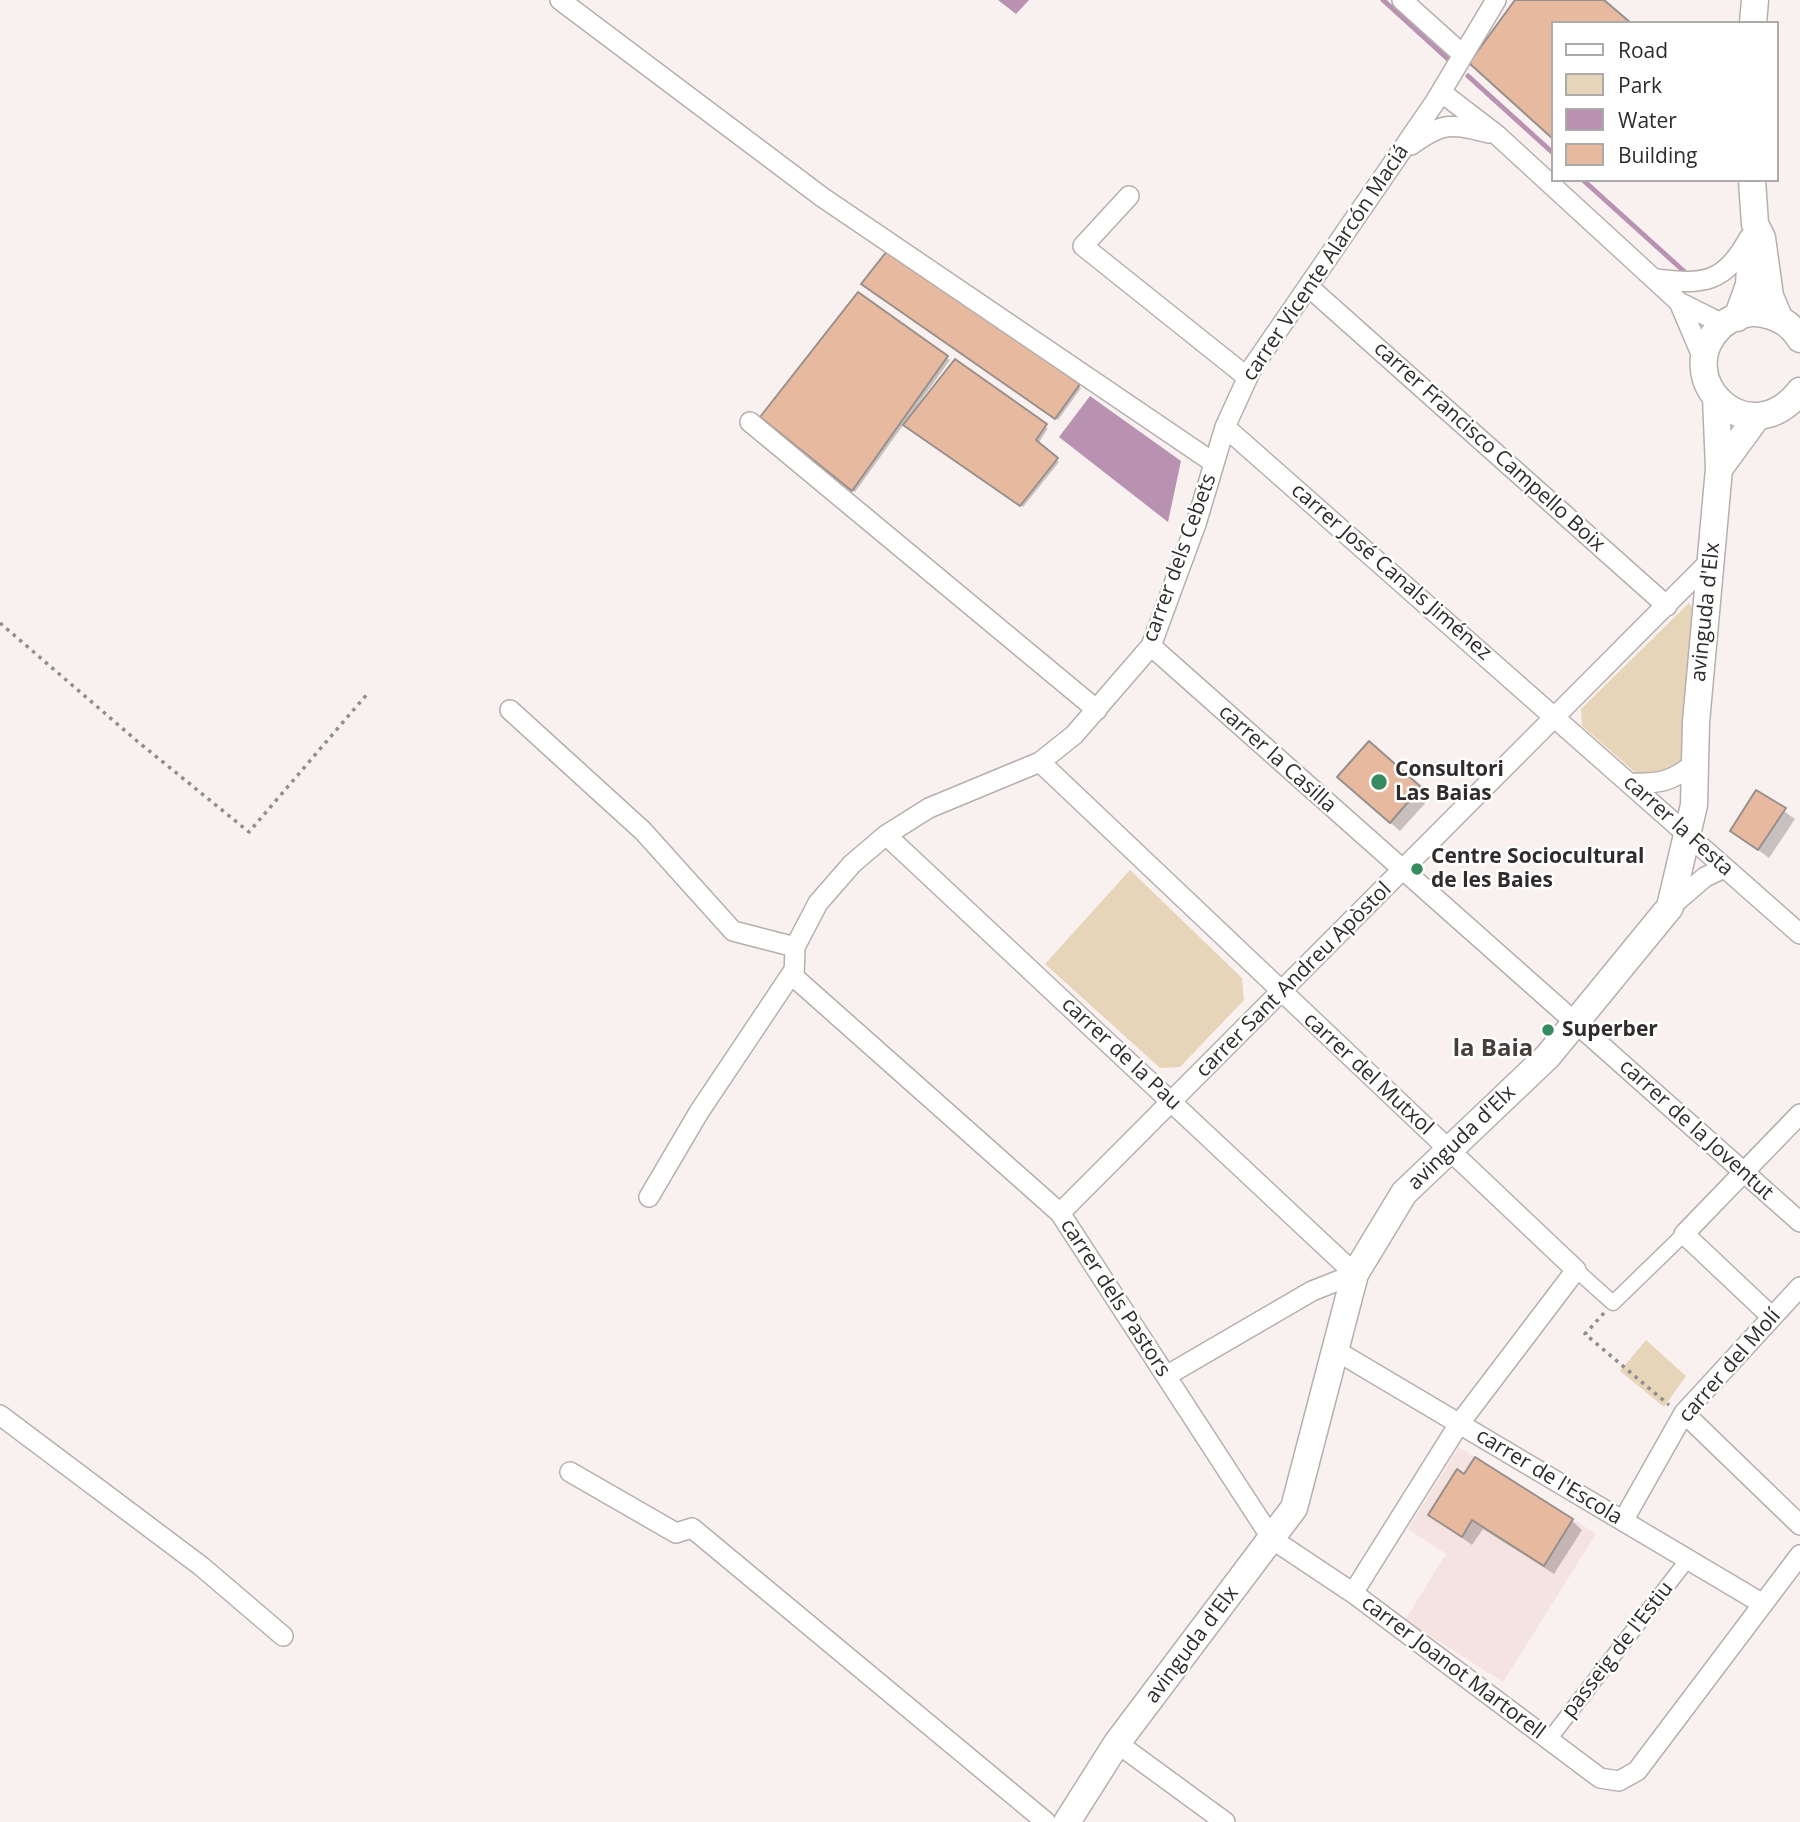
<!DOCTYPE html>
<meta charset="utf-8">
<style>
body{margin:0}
#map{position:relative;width:1800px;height:1822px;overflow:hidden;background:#f9f1ef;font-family:"Open Sans",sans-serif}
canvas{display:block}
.legend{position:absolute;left:1551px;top:21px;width:228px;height:161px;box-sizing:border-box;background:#fff;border:2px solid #acabaa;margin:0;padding:9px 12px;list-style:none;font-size:21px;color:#2f2c2b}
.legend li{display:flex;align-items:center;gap:14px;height:35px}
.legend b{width:35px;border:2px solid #acabaa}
</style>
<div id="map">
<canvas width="1800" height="1822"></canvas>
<ul class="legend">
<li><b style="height:9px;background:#fff"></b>Road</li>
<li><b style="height:19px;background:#e7d5b9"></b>Park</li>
<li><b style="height:19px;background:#b992b2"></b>Water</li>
<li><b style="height:19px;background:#e7baa0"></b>Building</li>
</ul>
</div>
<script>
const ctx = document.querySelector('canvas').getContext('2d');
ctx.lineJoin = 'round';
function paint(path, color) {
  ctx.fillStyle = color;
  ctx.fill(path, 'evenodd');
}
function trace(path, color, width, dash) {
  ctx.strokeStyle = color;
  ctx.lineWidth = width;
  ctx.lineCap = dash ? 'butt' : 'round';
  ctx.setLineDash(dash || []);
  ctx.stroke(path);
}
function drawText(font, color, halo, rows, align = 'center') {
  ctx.font = font + ' "Open Sans",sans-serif';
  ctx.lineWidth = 5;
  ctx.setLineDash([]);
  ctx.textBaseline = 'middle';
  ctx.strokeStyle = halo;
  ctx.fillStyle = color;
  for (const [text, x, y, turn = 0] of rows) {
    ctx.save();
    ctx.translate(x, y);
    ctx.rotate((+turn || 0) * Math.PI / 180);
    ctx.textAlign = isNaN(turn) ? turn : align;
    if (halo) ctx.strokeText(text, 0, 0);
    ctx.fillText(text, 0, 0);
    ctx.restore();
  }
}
paint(new Path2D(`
 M 1459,1447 L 1596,1534 L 1503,1682 L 1405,1620 L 1446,1554 L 1408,1529 Z`), '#f5e3e1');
paint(new Path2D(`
 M 1689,603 L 1693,608 L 1682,767 L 1644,780 L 1582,726 L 1581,709 Z
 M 1130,870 L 1242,978 L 1244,1000 L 1180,1067 L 1160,1068 L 1045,964 Z
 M 1646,1340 L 1686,1376 L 1664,1407 L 1620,1371 Z`), '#e7d5b9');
paint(new Path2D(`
 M 998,0 L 1029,0 L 1016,14 Z
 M 1090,396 L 1181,461 L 1168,522 L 1059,437 Z`), '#b992b2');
paint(new Path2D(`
 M 1517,0 L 1601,0 L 1553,23 L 1553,137 L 1472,63 Z
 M 865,286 L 1078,385 L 1081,388 L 1058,420 Z
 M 858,294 L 950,360 L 919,403 L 921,405 L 1048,428 L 1038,444 L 1059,462 L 1023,507 L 904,424 L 855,492 L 765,419 Z
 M 1369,743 L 1430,798 L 1400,831 L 1349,787 Z
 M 1756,792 L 1795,819 L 1769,858 L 1733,831 Z
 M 1476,1459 L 1572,1521 L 1582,1530 L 1554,1574 L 1483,1529 L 1472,1545 L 1430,1515 L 1465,1477 Z`), '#0003');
trace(new Path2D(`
 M 1383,0 L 1449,60
 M 1468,76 L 1553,153
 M 1583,180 L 1687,274`), '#b992b2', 5);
const building = new Path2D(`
 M 1515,0 L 1604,0 L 1631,23 L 1553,23 L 1553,139 L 1469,63 Z
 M 887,251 L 1080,384 L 1055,419 L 861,284 Z
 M 858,292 L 948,356 L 852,491 L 760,417 Z
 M 955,359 L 1047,424 L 1036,440 L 1058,458 L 1020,506 L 903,425 Z
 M 1369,741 L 1421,787 L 1390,823 L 1337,777 Z
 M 1756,790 L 1786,808 L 1758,850 L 1730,831 Z
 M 1475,1457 L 1573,1519 L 1544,1566 L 1472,1520 L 1462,1537 L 1428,1515 L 1457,1469 L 1464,1474 Z`);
paint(building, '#e7baa0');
trace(building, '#968f8b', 2);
const pedestrian = new Path2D(`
 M 1576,1270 L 1613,1303 L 1684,1234
 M 1548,1741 L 1688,1559`);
const minor = new Path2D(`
 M 560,0 L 822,197 L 1214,463
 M 1402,0 L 1462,54
 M 1496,0 L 1435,102 L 1252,368 L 1225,427 L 1196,524 L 1151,646 L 1074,735 L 1040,762 L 929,808 L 886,835 L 852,864 L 818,903 L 795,947 L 794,977 L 1060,1213 L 1272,1539 L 1353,1593 L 1600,1778 L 1619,1781 L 1637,1771 L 1800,1555
 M 1441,92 L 1497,135 L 1679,302 L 1723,324
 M 1411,145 C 1444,121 1452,124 1489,133
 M 1129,196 L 1083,246 L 1247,377
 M 1656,279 C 1704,285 1725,283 1749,238
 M 1310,288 L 1667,606
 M 1679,302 L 1705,363
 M 750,422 L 1097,710
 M 1225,427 L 1800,934
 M 1151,646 L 1800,1222
 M 510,710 L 643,831 L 733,931 L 795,947
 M 1040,762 L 1576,1270 L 1459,1424 L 1353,1593
 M 1629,783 C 1660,784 1671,782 1695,763
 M 886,835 L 1355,1274 L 1312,1291 L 1166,1376
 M 1670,907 L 1705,877 L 1724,868
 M 649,1197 L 699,1112 L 794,970
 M 1060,1213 L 1712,559
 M 1772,1317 L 1684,1234 L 1800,1114
 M 1335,1350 L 1763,1604
 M 1684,1413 L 1800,1525
 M 0,1415 L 201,1566 L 283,1636
 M 570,1472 L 676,1533 L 692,1528 L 1046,1822
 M 1623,1521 L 1684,1413 L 1800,1287
 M 1117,1743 L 1225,1822`);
const secondary = new Path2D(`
 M 1753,23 L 1755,0
 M 1752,180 L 1755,224 L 1762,238 L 1770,296 L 1780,320
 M 1737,318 L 1749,285 L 1751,250
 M 1800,339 C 1790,322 1775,315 1756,313 C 1745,312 1729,319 1721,326 C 1668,377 1748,457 1800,391
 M 1719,469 L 1757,417
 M 1067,1822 L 1117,1743 L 1294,1508 L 1355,1274 L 1404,1193 L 1548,1056 L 1670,907 L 1694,805 L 1696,722 L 1719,469 L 1716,397`);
trace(pedestrian, '#b7afae', 17);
trace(minor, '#b7afae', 22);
trace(secondary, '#b7afae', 29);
trace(new Path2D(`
 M 0,623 L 137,741 L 249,832 L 368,693
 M 1604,1313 L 1585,1334 L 1669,1405`), '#928d8b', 3.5, [3.5, 5]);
trace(pedestrian, '#fff', 14);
trace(minor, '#fff', 19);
trace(secondary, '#fff', 26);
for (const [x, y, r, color] of [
 [1379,782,9,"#368c60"],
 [1417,869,7,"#368c60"],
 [1548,1030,7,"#368c60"]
]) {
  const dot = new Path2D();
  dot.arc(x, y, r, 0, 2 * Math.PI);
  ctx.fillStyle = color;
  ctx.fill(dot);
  trace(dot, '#fff', 2.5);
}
drawText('21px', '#2f2c2b', '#fff', [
 ["carrer Vicente Alarcón Maciá",1326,263,-56],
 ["carrer Francisco Campello Boix",1489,447,42],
 ["carrer dels Cebets",1180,558,-70],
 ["carrer José Canals Jiménez",1391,572,41],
 ["avinguda d'Elx",1706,612,-84],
 ["carrer la Casilla",1277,759,42],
 ["carrer la Festa",1678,826,42],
 ["carrer Sant Andreu Apòstol",1294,980,-45],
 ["carrer de la Pau",1121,1054,43],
 ["carrer del Mutxol",1368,1074,43],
 ["carrer de la Joventut",1696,1130,42],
 ["avinguda d'Elx",1462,1138,-44],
 ["carrer dels Pastors",1115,1298,57],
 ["carrer del Molí",1730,1366,-49],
 ["carrer de l'Escola",1549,1477,31],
 ["avinguda d'Elx",1192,1645,-53],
 ["passeig de l'Estiu",1618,1650,-52],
 ["carrer Joanot Martorell",1453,1668,37]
]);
drawText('bold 21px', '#2f2c2b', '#fff', [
 ["Consultori",1395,770],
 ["Las Baias",1395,794],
 ["Centre Sociocultural",1431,857],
 ["de les Baies",1431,881],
 ["Superber",1562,1030]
], 'left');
drawText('bold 24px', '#443e3d', '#fff', [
 ["la Baia",1493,1049]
]);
</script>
